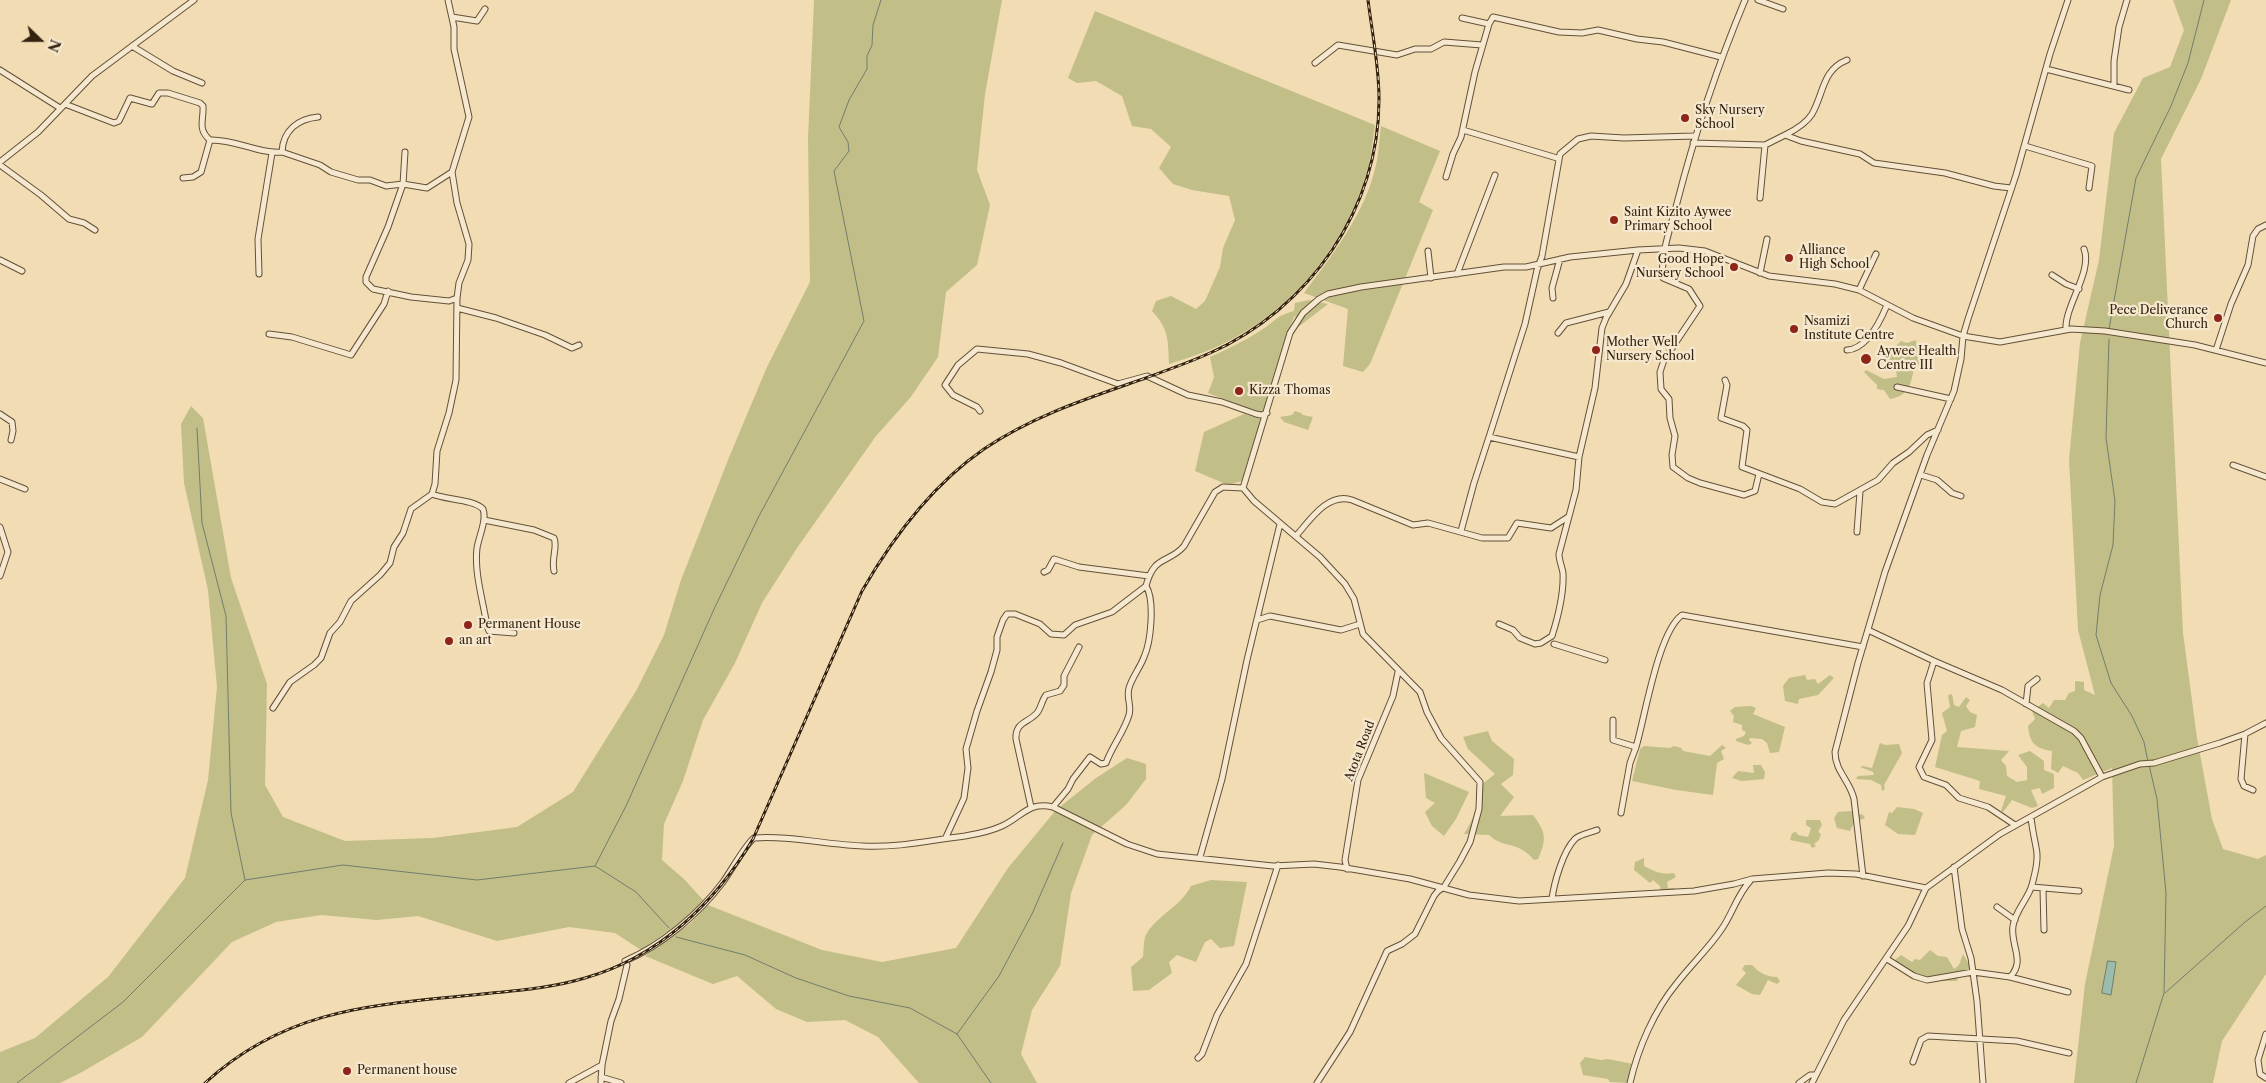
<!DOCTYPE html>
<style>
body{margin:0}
#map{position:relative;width:2266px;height:1083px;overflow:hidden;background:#f1dcb4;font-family:"Libre Caslon Text",serif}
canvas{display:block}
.north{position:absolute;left:15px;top:15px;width:50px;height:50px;-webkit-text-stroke:4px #f6e8ce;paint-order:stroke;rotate:112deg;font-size:14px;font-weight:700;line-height:20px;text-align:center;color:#32220f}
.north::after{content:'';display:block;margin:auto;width:18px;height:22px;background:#32220f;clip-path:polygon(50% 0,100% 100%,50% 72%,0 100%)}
</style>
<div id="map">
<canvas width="2266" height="1083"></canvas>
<div class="north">N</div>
</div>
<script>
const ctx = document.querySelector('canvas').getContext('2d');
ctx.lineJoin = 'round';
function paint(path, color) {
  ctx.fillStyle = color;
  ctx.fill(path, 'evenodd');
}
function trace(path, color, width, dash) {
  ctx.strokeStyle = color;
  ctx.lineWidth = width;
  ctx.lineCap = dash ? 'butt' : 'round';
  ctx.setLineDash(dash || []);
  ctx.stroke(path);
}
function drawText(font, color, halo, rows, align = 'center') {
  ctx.font = font + ' "Libre Caslon Text",serif';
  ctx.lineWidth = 4.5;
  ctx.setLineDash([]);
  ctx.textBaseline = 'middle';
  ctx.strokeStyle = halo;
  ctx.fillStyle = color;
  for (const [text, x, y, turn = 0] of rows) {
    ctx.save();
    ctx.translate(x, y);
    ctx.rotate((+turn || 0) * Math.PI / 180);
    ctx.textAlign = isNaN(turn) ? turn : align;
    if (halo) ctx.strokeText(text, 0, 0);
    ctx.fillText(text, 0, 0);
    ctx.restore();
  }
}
paint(new Path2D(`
 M 814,0 L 1002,0 L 985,94 L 977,170 L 990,205 L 977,265 L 946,292 L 938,357 L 910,398 L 876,436 L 797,548 L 762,603 L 735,663 L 703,720 L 683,781 L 664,824 L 662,860 L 684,879 L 704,901 L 687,918 L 641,950 L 615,933 L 569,927 L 497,941 L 418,916 L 377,920 L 321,915 L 276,922 L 232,942 L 142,1037 L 82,1072 L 60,1083 L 0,1083 L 0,1052 L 35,1038 L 108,977 L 185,878 L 208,780 L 217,687 L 208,590 L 184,483 L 181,424 L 191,406 L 203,418 L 231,578 L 267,684 L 265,785 L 283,817 L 345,841 L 433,838 L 517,827 L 573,792 L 636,691 L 664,635 L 681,580 L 730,455 L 767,367 L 810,282 L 808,139 Z
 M 2173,0 L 2231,0 L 2201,79 L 2161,159 L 2183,633 L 2197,738 L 2212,819 L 2223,849 L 2258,859 L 2266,855 L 2266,974 L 2222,1041 L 2213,1083 L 2074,1083 L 2085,984 L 2114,846 L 2112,768 L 2083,780 L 2078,773 L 2063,766 L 2058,773 L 2051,769 L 2052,751 C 2034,748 2030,743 2028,726 L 2035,719 L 2032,711 L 2043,703 L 2049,708 L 2054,700 L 2065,700 L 2069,693 L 2075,691 L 2075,681 L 2084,682 L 2084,690 L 2095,695 L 2078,630 L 2069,460 L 2080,343 L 2099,260 L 2114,133 L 2143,78 L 2170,67 L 2184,30 Z
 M 1095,11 L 1375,125 C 1373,138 1372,151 1369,163 C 1352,234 1300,302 1236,337 C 1215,349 1192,357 1169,364 C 1168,340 1169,329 1152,311 L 1156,301 L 1171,296 L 1196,309 L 1205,301 L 1220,267 L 1223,248 L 1235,220 L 1229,196 L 1192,190 L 1173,184 L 1159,168 L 1171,147 L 1151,129 L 1132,126 L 1122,96 L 1096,81 L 1077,83 L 1068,78 Z
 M 1381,126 L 1440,151 L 1419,202 L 1433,210 L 1370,364 L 1363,372 L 1343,366 L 1348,309 L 1304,293 C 1333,254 1365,214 1376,165 C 1379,153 1379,139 1381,126 Z
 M 1309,300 L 1328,304 L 1297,328 L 1295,315 L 1286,335 L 1271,391 L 1268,411 L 1256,412 L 1208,393 L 1214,377 L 1210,357 C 1228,349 1244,341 1260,331 C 1275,322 1275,316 1294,311 L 1295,303 Z
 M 1916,340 L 1918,356 L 1924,362 L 1914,368 C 1911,385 1908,396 1890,399 L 1884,390 L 1877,389 L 1877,385 L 1864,372 L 1866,370 L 1884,379 L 1897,377 L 1896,371 L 1889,371 L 1886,363 L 1894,348 L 1901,341 L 1907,343 Z
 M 1295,411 L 1301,413 L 1303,415 L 1313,417 L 1308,430 L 1284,422 L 1280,417 L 1292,415 Z
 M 1244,414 L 1261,419 L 1242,481 L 1228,485 L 1195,471 L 1204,432 Z
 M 1805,675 L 1807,680 L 1815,679 L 1818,684 L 1830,675 L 1834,678 L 1818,695 L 1799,699 L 1798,704 L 1785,701 L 1783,686 L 1789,678 Z
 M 1952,694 L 1954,705 L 1959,707 L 1966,697 L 1970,700 L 1966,706 L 1970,712 L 1977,715 L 1975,727 L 1961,731 L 1957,747 L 2009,751 L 2001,760 L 2006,766 L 2007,776 L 2017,782 L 2027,780 L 2027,767 L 2018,755 L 2030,751 L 2044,761 L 2044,770 L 2054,774 L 2054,788 L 2042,794 L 2040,788 L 2031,790 L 2038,806 L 2032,808 L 2012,800 L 2003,812 L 2001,811 L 2006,796 L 1979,789 L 1980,781 L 1935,767 L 1942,735 L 1947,731 L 1942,713 L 1950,707 L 1948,695 Z
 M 1751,706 L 1756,708 L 1753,714 L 1785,727 L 1779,752 L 1770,753 L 1767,743 L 1762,739 L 1750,738 L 1749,740 L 1752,743 L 1748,745 L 1736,741 L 1736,739 L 1744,736 L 1746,732 L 1742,730 L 1742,725 L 1733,722 L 1734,716 L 1730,711 L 1735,707 Z
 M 1488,731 L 1492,741 L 1514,759 L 1513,775 L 1501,784 L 1514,797 L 1500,816 L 1533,815 C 1546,832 1547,839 1538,859 L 1534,860 C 1518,840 1503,849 1489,835 L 1464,834 C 1474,818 1479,805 1480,786 L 1495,774 L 1468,749 L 1463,737 Z
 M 1880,743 L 1885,745 L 1899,744 L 1902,753 L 1884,785 L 1885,789 L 1882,791 L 1881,785 L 1871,780 L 1856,779 L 1858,776 L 1874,775 L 1873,772 L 1860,767 L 1863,766 L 1872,768 Z
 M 1722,745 L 1726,748 L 1721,751 L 1724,759 L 1717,763 L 1713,795 L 1676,790 L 1632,781 L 1640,749 L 1644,746 L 1670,748 L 1674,746 L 1681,748 L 1683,751 L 1710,756 Z
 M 1127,758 L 1146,764 L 1146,779 L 1126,805 L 1092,835 L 1071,893 L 1060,966 L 1032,1010 L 1021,1054 L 1037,1083 L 919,1083 L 878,1037 L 845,1020 L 807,1022 L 776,1009 L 737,976 L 713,984 L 645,956 L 691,923 L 708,905 L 822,950 L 882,962 L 956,948 L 1008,868 L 1056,810 L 1096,778 Z
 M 1753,765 L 1761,765 L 1765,772 L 1764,779 L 1742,781 L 1732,778 L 1738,771 L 1754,773 Z
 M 1424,773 L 1469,792 L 1456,819 L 1444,836 L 1432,826 L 1425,812 L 1435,803 L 1426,798 Z
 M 1897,807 L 1914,809 L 1923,813 L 1915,835 L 1898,834 L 1885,825 L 1889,812 L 1892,813 Z
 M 1851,811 L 1863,815 L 1865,818 L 1854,823 L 1850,831 L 1837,828 L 1834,818 L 1838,812 Z
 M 1806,820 L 1820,820 L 1822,825 L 1818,832 L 1821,834 L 1819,840 L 1814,844 L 1816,846 L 1812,848 L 1810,844 L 1790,840 L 1792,833 L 1796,832 L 1798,835 L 1808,837 L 1811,828 L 1806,825 Z
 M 1644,858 L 1644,866 C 1656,872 1661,875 1674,873 L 1676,877 L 1667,882 L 1668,888 L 1675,888 L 1675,892 L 1661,893 L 1660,886 L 1653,880 L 1650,883 L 1634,870 L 1635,862 Z
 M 1211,880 L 1247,882 L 1234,946 L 1220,948 L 1211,939 L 1205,942 L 1196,962 L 1177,955 L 1169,962 L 1172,973 L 1149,990 L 1133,991 L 1131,967 L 1143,957 C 1144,950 1143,939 1147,933 C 1158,915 1181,906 1191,886 Z
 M 1930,950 L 1938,956 L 1947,957 L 1954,969 L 1959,965 L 1963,954 L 1972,970 L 1958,977 L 1957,981 L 1942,981 L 1938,977 C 1919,980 1909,973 1895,960 L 1901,955 L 1912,962 L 1915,959 L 1920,960 Z
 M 1745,965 L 1752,965 C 1759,973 1767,977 1777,977 L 1780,981 L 1777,984 L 1768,980 L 1760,995 L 1752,994 L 1736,985 L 1746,973 L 1742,969 Z
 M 1585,1057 L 1601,1060 L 1608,1059 L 1633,1064 L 1629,1083 L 1610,1082 L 1608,1079 L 1583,1075 L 1580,1063 Z`), '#c2be87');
const water = new Path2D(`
 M 2108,961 L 2116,962 L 2111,995 L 2102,993 Z`);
paint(water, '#9bbcac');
trace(water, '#717e6d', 1);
trace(new Path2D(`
 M 2109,329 L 2136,178 L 2171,106 L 2188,63 L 2204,0
 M 2109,339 L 2106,438 L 2115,501 L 2113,545 L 2100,595 L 2096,635 L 2111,683 L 2132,716 L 2144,742 L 2148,762
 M 197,428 L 202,523 L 226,616 L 231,813 L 245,880
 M 595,866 L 626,806 L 715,607 L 759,516 L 864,321 L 834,171 L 849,151 L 848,142 L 839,127 L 849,100 L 867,69 L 867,56 L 872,45 L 873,25 L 881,0
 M 676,937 L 745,955 L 796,978 L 849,996 L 910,1008 L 957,1034 L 991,1083
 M 2165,993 L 2245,922 L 2266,906
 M 957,1034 L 999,976 L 1032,914 L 1063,843
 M 17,1083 L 123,1002 L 245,880 L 343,865 L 477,880 L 595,866 L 636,892 L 669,928
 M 2136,1083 L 2164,993 L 2166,893 L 2157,799 L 2149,765`), '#717e6d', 1);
const minor = new Path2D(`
 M 1745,0 C 1717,67 1695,133 1677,203 C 1671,227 1660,254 1663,278 L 1689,289 L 1700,306 L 1664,360 L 1660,372 L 1661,389 L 1669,399 L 1670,418 L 1675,436 L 1672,455 L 1673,467 L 1688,478 L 1700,483 L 1744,495 L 1755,491 L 1759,474
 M 1758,0 L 1783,9
 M 452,17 L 477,21 L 485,9
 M 1462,18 L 1489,24
 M 132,46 L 173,71 L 202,83
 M 1315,63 L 1338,45 L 1397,55 L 1415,49 L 1431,49 L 1444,42 L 1482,45
 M 2046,69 L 2129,90
 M 0,70 L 60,108
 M 2114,86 L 2114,61 L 2119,27 L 2127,0
 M 65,104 L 114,123 L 119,121 L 130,98 L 152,104 L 159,93 L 168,93 L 200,103 L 203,106 C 204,120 197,129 210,140 C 235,139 258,154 282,152 C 283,130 298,119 318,117
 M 1463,130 L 1557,158
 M 1785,135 C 1795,130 1806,124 1812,114 C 1824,93 1822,70 1847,60
 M 1693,143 L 1765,145 L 1785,135 L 1801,141 L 1860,154 L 1874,163 L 1945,173 L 1994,186 L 2011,188
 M 2025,146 L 2092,166 L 2089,188
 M 282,152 L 320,165 L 331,172 L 358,180 L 370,180 L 386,186 L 403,184 L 405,152
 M 0,162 L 38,132 L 92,76 L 194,0
 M 0,165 L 41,195 L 69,219 L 84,223 L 95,230
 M 452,172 L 427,188 L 403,184 L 388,227 L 366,277 L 366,282 L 373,289 L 411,297 L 449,301 L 457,298
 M 1446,177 L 1453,154 L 1461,137 L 1475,72 L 1489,24 L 1493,17 L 1559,32 L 1582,33 L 1598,30 L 1637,39 L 1663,42 L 1721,57
 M 183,178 L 193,177 L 201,172 L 210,140
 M 1760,198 L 1765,145
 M 1428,251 L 1431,278
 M 0,260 L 22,271
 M 1760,273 L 1767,239
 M 259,274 L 258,239 L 272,153
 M 1457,274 L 1495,175
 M 2052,275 L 2066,284 L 2079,289
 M 1859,290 L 1876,254
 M 1553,298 L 1552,288 L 1560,259
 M 457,308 L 496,318 L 545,335 L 572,348 L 579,345
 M 2066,330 C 2064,307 2093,271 2084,249
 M 1558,333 L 1566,323 L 1609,312
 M 269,334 L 292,337 L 351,355 L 384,304 L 388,291
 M 1847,350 C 1867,349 1880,322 1887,305
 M 2216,350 L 2231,304 L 2248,265 L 2253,236 L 2258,229 L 2266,225
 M 1725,380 L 1727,385 L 1721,418 L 1743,426 L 1747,430 L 1742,467 L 1800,489 L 1822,502 L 1835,504 L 1878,480 L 1893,463 L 1909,452 L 1927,435 L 1938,430
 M 1897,387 L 1951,399
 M 980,411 L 977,407 L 953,395 L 945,385 L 958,365 L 977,349 L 1028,354 L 1061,363 L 1118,384 L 1147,376 L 1188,395 L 1222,402 L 1256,414 L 1261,415 L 1267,413
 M 0,414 L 12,422 L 13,431 L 11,440
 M 1489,437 L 1525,324 L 1537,270 L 1542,256 L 1560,154 L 1578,139 L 1591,136 L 1624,138 L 1694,136
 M 2233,465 L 2266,477
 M 1921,475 L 1937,480 L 1952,493 L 1961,496
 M 0,479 L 25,489
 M 432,494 C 446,500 473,499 483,509 C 487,520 479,536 477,548 C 474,573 483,600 487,626 L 489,631 L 514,633
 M 484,520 L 534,530 L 554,538 C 558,546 551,559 554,571
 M 0,527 L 8,552 L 0,576
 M 1461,531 L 1474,483 L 1489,437 L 1579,457
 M 1857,532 L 1860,492
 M 1296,536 C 1310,520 1328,492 1352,500 L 1413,525 L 1428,523 L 1482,538 L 1508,538 L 1517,523 L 1551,528 L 1568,517
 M 1044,572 L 1048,570 L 1054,559 L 1079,567 L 1149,576
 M 1257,620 L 1270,616 L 1341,630 L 1360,624
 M 1499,624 L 1513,630 L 1520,638 L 1535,644 L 1541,643 L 1552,636 C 1558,617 1564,593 1563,573 C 1562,566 1559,561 1559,554 L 1576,490 L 1579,457 L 1595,388 L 1602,328 L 1606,318 L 1626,284 L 1638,250
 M 1868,630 L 1934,661 L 2002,690 L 2074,731 L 2081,738 L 2102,777
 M 1554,644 L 1605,660
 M 1934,661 L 1927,683 L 1932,740 L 1919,767 L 1924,777 L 1946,785 L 1959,798 L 1988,807 L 2015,825
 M 2026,704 L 2028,686 L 2037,679
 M 273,708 L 290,682 L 314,665 L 321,658 L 330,633 L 340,622 L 351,601 L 380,575 L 390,563 L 394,547 L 403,533 L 411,509 L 432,494 L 435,484 L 437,451 L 449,413 L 456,380 L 457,298 L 459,283 L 468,260 L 469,244 L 457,203 L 452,172 L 469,117 L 454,49 L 454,27 L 448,0
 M 1613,720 L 1613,740 L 1636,747 C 1645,717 1658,632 1682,615 L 1863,647
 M 2245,734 L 2241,779 L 2244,786 L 2253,790
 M 1031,807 L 1016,739 C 1015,722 1028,723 1037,713 C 1041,708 1042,700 1046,695 L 1060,691 L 1064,685 L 1064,676 L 1079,647
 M 1053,807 L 1068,789 L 1073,779 L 1090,757 L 1101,764 L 1106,763 C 1112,746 1124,732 1129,715 C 1132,705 1126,698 1129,688 C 1132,677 1140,668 1144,657 C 1151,642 1155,600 1146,586 C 1154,554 1169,564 1184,546 L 1215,492 L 1223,487 L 1243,488
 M 1621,813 L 1630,763 L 1636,747
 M 946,837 L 964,798 L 968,768 L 966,749 L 977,711 L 991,672 L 997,650 L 997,637 L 1003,620 L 1007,614 L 1015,614 L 1040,624 L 1051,634 L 1064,635 L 1075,625 L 1112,612 L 1146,586
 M 1200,857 L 1222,779 L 1247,660 L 1280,524
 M 1954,867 L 1962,929 L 1971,958 L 1977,1001 L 1983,1083
 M 1347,869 L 1345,860 L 1358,780 L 1393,696 L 1398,672
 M 1863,876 L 1854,799 C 1850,781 1835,771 1835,752 L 1858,663 L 1885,572 L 1927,455 L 1954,391 L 1961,359 L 1963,336 L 1968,319 L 2016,175 L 2050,54 L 2068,0
 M 2032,887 L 2079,891
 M 2043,889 L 2044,930
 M 1552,899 C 1554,883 1563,851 1575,839 C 1580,834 1590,833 1597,830
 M 1997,907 L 2015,920
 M 1887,959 L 1914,976 L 1927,980 L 1973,972 L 2010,977 L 2068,992
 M 2010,977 C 2026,961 2010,945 2013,926 C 2015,911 2028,899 2032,885 C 2035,873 2039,859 2036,847 C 2034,836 2032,828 2031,817
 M 2266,1034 L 2258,1060 L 2260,1074 L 2266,1078
 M 1198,1058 L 1202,1054 L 1217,1015 L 1246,964 L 1278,865
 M 1913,1062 L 1921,1040 L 1928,1036 L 2017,1041 L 2069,1053
 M 601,1077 L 621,1083
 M 569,1083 L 602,1065
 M 601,1083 L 602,1065 L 611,1021 L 619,999 L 627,965 L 625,961 C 662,945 699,914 723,882 C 731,871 745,845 754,838 C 787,835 829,845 863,846 C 897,848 932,840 965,836 C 977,834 991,831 1002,826 C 1022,817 1028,801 1053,807 L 1127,844 L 1157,854 L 1273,866 L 1314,864 L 1340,867 L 1410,879 L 1469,895 L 1519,901 L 1694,891 L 1734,884 L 1752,879 L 1828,873 L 1856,874 L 1926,888
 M 1317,1083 L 1350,1032 L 1387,951 L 1402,944 L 1415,934 L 1434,896 L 1438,891 L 1444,887 L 1460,861 L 1470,842 L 1479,809 L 1480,782 L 1441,738 L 1427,712 L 1420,692 L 1363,634 L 1354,599 L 1345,584 L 1320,557 L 1254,501 L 1243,488 L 1290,333 L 1303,313 L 1319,299 L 1328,294 L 1361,287 L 1504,267 L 1526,267 L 1570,257 L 1638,250 L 1679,248 L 1705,251 L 1769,276 L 1835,284 L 1859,290 L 1913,318 L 1963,336 L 2000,342 L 2071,329 L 2105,331 L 2195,345 L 2266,363
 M 1630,1083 C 1638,1048 1654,1011 1677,983 C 1691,965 1708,949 1721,930 C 1732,915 1737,895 1750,881
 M 1799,1083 L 1810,1075 L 1815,1075
 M 1812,1083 L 1844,1020 L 1908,926 L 1926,888 L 2000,834 L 2102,777 L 2140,764 L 2154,763 L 2220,743 L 2245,734 L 2266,723`);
trace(minor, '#625038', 7);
trace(minor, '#f6e8ce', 5);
const rail = new Path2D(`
 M 205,1083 C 291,1004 383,1005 492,993 C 523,990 555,987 585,978 C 659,957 715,903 753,839 L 862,591 C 893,537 932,485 984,449 C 1053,402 1136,386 1210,353 C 1309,309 1380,208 1379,98 C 1379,66 1372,32 1368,0`);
trace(rail, '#32220f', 3);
trace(rail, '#f6e8ce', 1, [4]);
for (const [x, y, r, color] of [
 [1685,118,5,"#8f2418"],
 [1614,220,5,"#8f2418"],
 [1789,258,5,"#8f2418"],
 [1734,267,5,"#8f2418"],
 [2218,318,5,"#8f2418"],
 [1794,329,5,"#8f2418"],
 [1596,350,5,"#8f2418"],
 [1866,359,6,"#8f2418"],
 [1239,391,5,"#8f2418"],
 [468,625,5,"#8f2418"],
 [449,641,5,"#8f2418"],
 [347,1071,5,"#8f2418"]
]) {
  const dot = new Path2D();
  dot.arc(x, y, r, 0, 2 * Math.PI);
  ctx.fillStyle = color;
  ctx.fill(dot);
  trace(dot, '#f6e8ce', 2);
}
drawText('12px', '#32220f', '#f6e8ce', [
 ["Sky Nursery",1695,111],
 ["School",1695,125],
 ["Saint Kizito Aywee",1624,213],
 ["Primary School",1624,227],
 ["Alliance",1799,251],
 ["High School",1799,265],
 ["Good Hope",1724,260,"right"],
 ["Nursery School",1724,274,"right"],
 ["Pece Deliverance",2208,311,"right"],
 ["Church",2208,325,"right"],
 ["Nsamizi",1804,322],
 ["Institute Centre",1804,336],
 ["Mother Well",1606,343],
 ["Nursery School",1606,357],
 ["Aywee Health",1877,352],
 ["Centre III",1877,366],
 ["Kizza Thomas",1249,391],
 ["Permanent House",478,625],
 ["an art",459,641],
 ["Permanent house",357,1071]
], 'left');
drawText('12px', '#32220f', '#f6e8ce', [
 ["Atota Road",1360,751,-69]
]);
</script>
